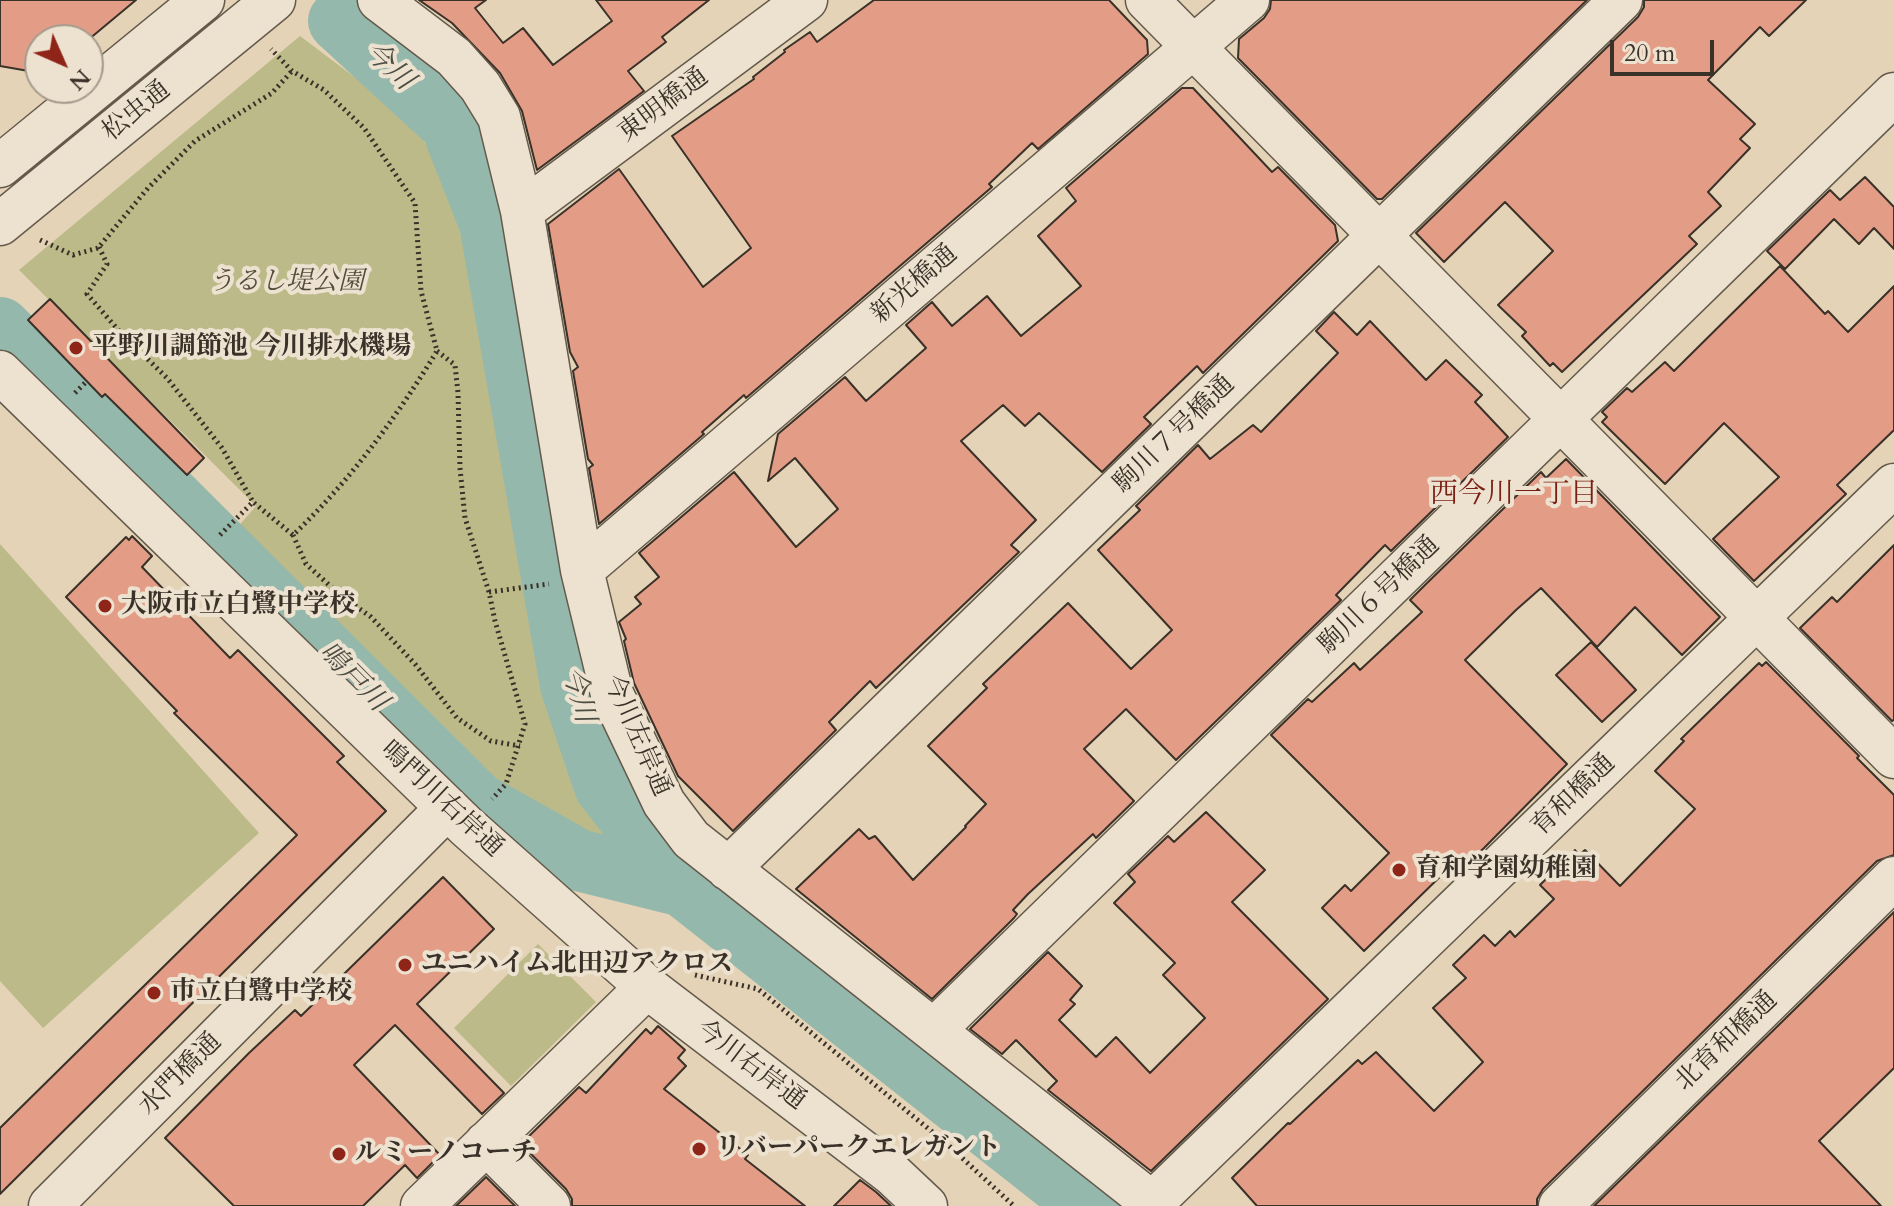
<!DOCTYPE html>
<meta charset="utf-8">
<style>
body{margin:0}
#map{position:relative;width:1894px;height:1206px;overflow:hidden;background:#e4d3b6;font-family:Cardo,serif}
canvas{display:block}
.north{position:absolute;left:24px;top:24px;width:80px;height:80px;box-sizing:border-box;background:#ede2d0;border:2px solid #a59b8d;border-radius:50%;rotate:135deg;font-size:22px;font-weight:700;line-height:32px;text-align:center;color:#3a3128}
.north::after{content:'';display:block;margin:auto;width:28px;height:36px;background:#8f2418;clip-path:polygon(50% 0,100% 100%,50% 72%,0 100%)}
.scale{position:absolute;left:1610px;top:40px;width:104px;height:36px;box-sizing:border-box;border:4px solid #3a3128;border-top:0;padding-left:10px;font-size:24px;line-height:28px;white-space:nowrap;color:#3a3128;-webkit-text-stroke:6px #ede2d0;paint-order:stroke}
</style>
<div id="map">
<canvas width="1894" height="1206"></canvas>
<div class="north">N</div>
<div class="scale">20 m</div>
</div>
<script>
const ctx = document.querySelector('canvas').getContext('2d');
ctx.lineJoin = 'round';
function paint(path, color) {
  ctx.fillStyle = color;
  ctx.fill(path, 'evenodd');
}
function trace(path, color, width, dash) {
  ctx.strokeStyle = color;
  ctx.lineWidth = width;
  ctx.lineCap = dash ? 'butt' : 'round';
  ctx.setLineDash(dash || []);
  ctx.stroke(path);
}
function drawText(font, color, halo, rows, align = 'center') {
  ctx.font = font + ' Cardo,"Noto Serif JP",serif';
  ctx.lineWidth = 8;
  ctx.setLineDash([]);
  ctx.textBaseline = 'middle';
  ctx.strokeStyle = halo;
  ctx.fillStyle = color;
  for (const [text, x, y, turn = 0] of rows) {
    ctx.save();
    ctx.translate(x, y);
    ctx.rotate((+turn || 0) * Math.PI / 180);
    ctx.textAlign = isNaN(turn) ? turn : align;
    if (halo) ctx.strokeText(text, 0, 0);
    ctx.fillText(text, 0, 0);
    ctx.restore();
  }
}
paint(new Path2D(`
 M 300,36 L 389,103 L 415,126 L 452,189 L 553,702 L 578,783 L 601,825 L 623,855 C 531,836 457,747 392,683 C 340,632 288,581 236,529 L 256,506 L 19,270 Z
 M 0,544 L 259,833 L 43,1028 L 0,981 Z
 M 538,944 L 596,1002 L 511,1086 L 454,1028 Z`), '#bcba89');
trace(new Path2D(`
 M 339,21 L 451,124 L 490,223 L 571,685 L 605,786 L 683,886 L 1089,1206
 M 0,328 L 477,803 L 578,860 L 683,886`), '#95b8ac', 62);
const building = new Path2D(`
 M 0,0 L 136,0 L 88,40 L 40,40 L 40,73 L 0,66 Z
 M 419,0 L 486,0 L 475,8 L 503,43 L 523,28 L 553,65 L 612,21 L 596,0 L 709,0 L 662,37 L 666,42 L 628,71 L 644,91 L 537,170 L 522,111 L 500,73 L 452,23 Z
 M 874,0 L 1109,0 L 1147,40 L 1148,54 L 1038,149 L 1032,143 L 989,184 L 992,187 L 746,398 L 744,395 L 702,432 L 704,434 L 599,524 L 589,468 L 593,465 L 588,459 L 573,371 L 578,367 L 570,352 L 548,224 L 619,169 L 703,287 L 751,248 L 672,136 L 754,79 L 753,77 L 785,52 L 784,50 L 810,32 L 817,42 Z
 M 1271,0 L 1587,0 L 1382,199 L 1377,199 L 1238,58 L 1239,39 L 1264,18 L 1270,9 Z
 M 1644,0 L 1806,0 L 1769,36 L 1760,27 L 1708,80 L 1755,124 L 1740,139 L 1750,148 L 1708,192 L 1721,206 L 1689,236 L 1697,244 L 1562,372 L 1553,363 L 1550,366 L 1522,336 L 1526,332 L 1498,305 L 1553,251 L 1505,202 L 1444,262 L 1416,233 L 1638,17 L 1644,7 Z
 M 1182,88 L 1193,88 L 1272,172 L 1278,167 L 1335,225 L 1338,241 L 1203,373 L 1197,366 L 1144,417 L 1151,424 L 1102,472 L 1039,413 L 1025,426 L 1003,405 L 961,441 L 1036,520 L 1011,545 L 1019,552 L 876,688 L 870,681 L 829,722 L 836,730 L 733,831 L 678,776 L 634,683 L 624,641 L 626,639 L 619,622 L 641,604 L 635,597 L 659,577 L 639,553 L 734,472 L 796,547 L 838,509 L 795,458 L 768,481 L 778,434 L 845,377 L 866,401 L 926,348 L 906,325 L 932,302 L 952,326 L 987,296 L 1021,336 L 1081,286 L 1038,236 L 1076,201 L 1066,188 Z
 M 1865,177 L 1894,207 L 1894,249 L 1874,228 L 1859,244 L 1834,219 L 1785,269 L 1767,251 L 1830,190 L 1840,200 Z
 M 1780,266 L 1825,314 L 1828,311 L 1848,332 L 1894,286 L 1894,430 L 1837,485 L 1846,494 L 1754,581 L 1713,539 L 1779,477 L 1724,423 L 1665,484 L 1602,422 L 1607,417 L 1602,412 L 1627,388 L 1632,392 L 1665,362 L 1674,371 Z
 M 50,299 L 204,458 L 187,475 L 105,394 L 102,397 L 28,320 Z
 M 1334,312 L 1357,335 L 1370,321 L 1426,380 L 1446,360 L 1482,395 L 1475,402 L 1508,437 L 1391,551 L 1385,545 L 1336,595 L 1341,600 L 1176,760 L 1126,709 L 1084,749 L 1134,801 L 1096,838 L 1093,834 L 1028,894 L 1013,910 L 1017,914 L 1014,918 L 932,999 L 796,889 L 859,829 L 869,839 L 875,836 L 913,880 L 966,827 L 965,826 L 986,804 L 928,746 L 987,688 L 983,684 L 1068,603 L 1131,669 L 1172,630 L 1098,550 L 1140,510 L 1136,506 L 1198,445 L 1210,459 L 1253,425 L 1261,432 L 1338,353 L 1316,331 Z
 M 1566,459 L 1720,617 L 1682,655 L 1635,607 L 1597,647 L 1541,588 L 1516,610 L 1465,660 L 1567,764 L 1484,848 L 1471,860 L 1467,856 L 1455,868 L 1452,865 L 1364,951 L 1322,908 L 1345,885 L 1351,891 L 1389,853 L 1271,735 L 1308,699 L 1312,702 L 1354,663 L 1360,670 L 1422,612 L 1410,600 L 1425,585 L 1541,472 L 1546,478 Z
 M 132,536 L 152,556 L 142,567 L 230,658 L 238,650 L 344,756 L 337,762 L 386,811 L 0,1194 L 0,1128 L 297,835 L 174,713 L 177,711 L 66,597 L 126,537 L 129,540 Z
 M 1894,545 L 1894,720 L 1892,721 L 1800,628 L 1832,597 L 1837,602 Z
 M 1591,642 L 1636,690 L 1602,722 L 1556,675 Z
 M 1766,662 L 1859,756 L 1857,758 L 1894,795 L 1894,855 L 1877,861 L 1543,1189 L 1537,1199 L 1537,1206 L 1257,1206 L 1232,1178 L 1288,1123 L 1290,1124 L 1358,1060 L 1362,1064 L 1376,1052 L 1434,1111 L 1483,1062 L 1433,1008 L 1466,978 L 1453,965 L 1484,935 L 1495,946 L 1510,931 L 1515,937 L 1554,899 L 1540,885 L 1575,850 L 1579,855 L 1585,850 L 1620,886 L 1695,809 L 1655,771 L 1684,741 L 1681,739 L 1759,663 L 1762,666 Z
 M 1206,812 L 1265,870 L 1232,902 L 1328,999 L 1151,1171 L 1048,1090 L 1057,1081 L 1016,1040 L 1002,1054 L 970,1029 L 1048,952 L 1082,986 L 1070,1000 L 1075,1004 L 1059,1020 L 1096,1057 L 1116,1037 L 1150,1073 L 1205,1018 L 1163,975 L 1175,963 L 1114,903 L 1135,882 L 1128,874 L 1168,836 L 1174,842 Z
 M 443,877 L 494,929 L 417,1004 L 504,1093 L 482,1114 L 395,1025 L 354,1065 L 440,1155 L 417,1178 L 405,1165 L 363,1206 L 234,1206 L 165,1138 L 249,1053 L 295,1010 L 301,1016 Z
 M 1894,912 L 1894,1068 L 1819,1141 L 1881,1206 L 1594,1206 Z
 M 658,1026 L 685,1050 L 678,1058 L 686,1066 L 664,1089 L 748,1155 L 745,1159 L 805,1206 L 572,1206 L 572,1199 L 566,1189 L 521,1144 L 579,1087 L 586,1093 L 646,1029 L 651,1034 Z
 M 486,1177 L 515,1206 L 456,1206 Z
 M 860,1180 L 876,1192 L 891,1206 L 834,1206 Z`);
paint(building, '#e39d87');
trace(building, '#3a3128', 2);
const minor = new Path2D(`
 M 379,0 L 454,57 L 480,86 L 499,117 L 522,211 L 582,570 L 612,694 L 664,803 L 691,839 L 1156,1206
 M 1147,0 L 1894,757
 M 0,166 L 203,0
 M 522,211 L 806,0
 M 0,224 L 274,0
 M 0,372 L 466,826 L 647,987 L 892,1174 L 926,1206
 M 582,570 L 1248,0
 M 728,869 L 1621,0
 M 934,1030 L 1894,94
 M 486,1143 L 549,1206
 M 50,1206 L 447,808
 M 422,1206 L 647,987
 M 1149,1206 L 1894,485
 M 1560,1206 L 1894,878`);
trace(minor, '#645a4c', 45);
trace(new Path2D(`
 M 40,240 L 73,255 L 98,248 L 148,188 L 195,141 L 272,93 L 292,71
 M 99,247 L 107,264 L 87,294 L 120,332 L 167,378 L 222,448 L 253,502
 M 437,351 L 455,365 L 458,393 L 460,468 L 465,518 L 489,592 L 495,621 L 525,724 L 506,784 L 492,799
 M 75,393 L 87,381
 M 220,535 L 253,502 L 293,535 C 350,481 396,418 437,351 L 421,291 L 415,203 L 364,128 L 324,90 L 292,71 L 271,49
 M 293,535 L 306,564 L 339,594 L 371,617 L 415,664 L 457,718 L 491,741 L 520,746
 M 489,592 L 549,584
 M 695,975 L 758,989 L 947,1144 L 1014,1206`), '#3a3128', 5, [2, 4]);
trace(minor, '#ede2d0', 42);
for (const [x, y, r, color] of [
 [76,348,8,"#8f2418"],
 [105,606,8,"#8f2418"],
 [1399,870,8,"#8f2418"],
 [405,965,8,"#8f2418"],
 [154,993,8,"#8f2418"],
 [699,1149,8,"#8f2418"],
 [339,1154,8,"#8f2418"]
]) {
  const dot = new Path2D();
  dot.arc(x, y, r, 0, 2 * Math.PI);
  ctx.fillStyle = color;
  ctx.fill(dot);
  trace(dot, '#ede2d0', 3);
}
drawText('26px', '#3a3128', '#ede2d0', [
 ["東明橋通",664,106,-37],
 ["松虫通",137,112,-39],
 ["新光橋通",915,285,-41],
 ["駒川７号橋通",1175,435,-44],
 ["駒川６号橋通",1380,596,-44],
 ["今川左岸通",636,736,66],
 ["育和橋通",1574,796,-44],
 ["鳴門川右岸通",441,800,43],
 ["北育和橋通",1727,1042,-44],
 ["今川右岸通",750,1066,37],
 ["水門橋通",181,1075,-45]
]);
drawText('italic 26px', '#544c3b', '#ede2d0', [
 ["うるし堤公園",286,283]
]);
drawText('bold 26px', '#3a3128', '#ede2d0', [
 ["平野川調節池 今川排水機場",92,348],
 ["大阪市立白鷺中学校",121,606],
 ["育和学園幼稚園",1415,870],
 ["ユニハイム北田辺アクロス",421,965],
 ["市立白鷺中学校",170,993],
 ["リバーパークエレガント",715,1149],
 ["ルミーノコーチ",355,1154]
], 'left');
drawText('italic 28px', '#4c4c42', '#ede2d0', [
 ["今川",388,67,43],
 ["鳴戸川",352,678,45],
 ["今川",577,695,75]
]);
drawText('28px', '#7a1f14', '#ede2d0', [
 ["西今川一丁目",1514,496]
]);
</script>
